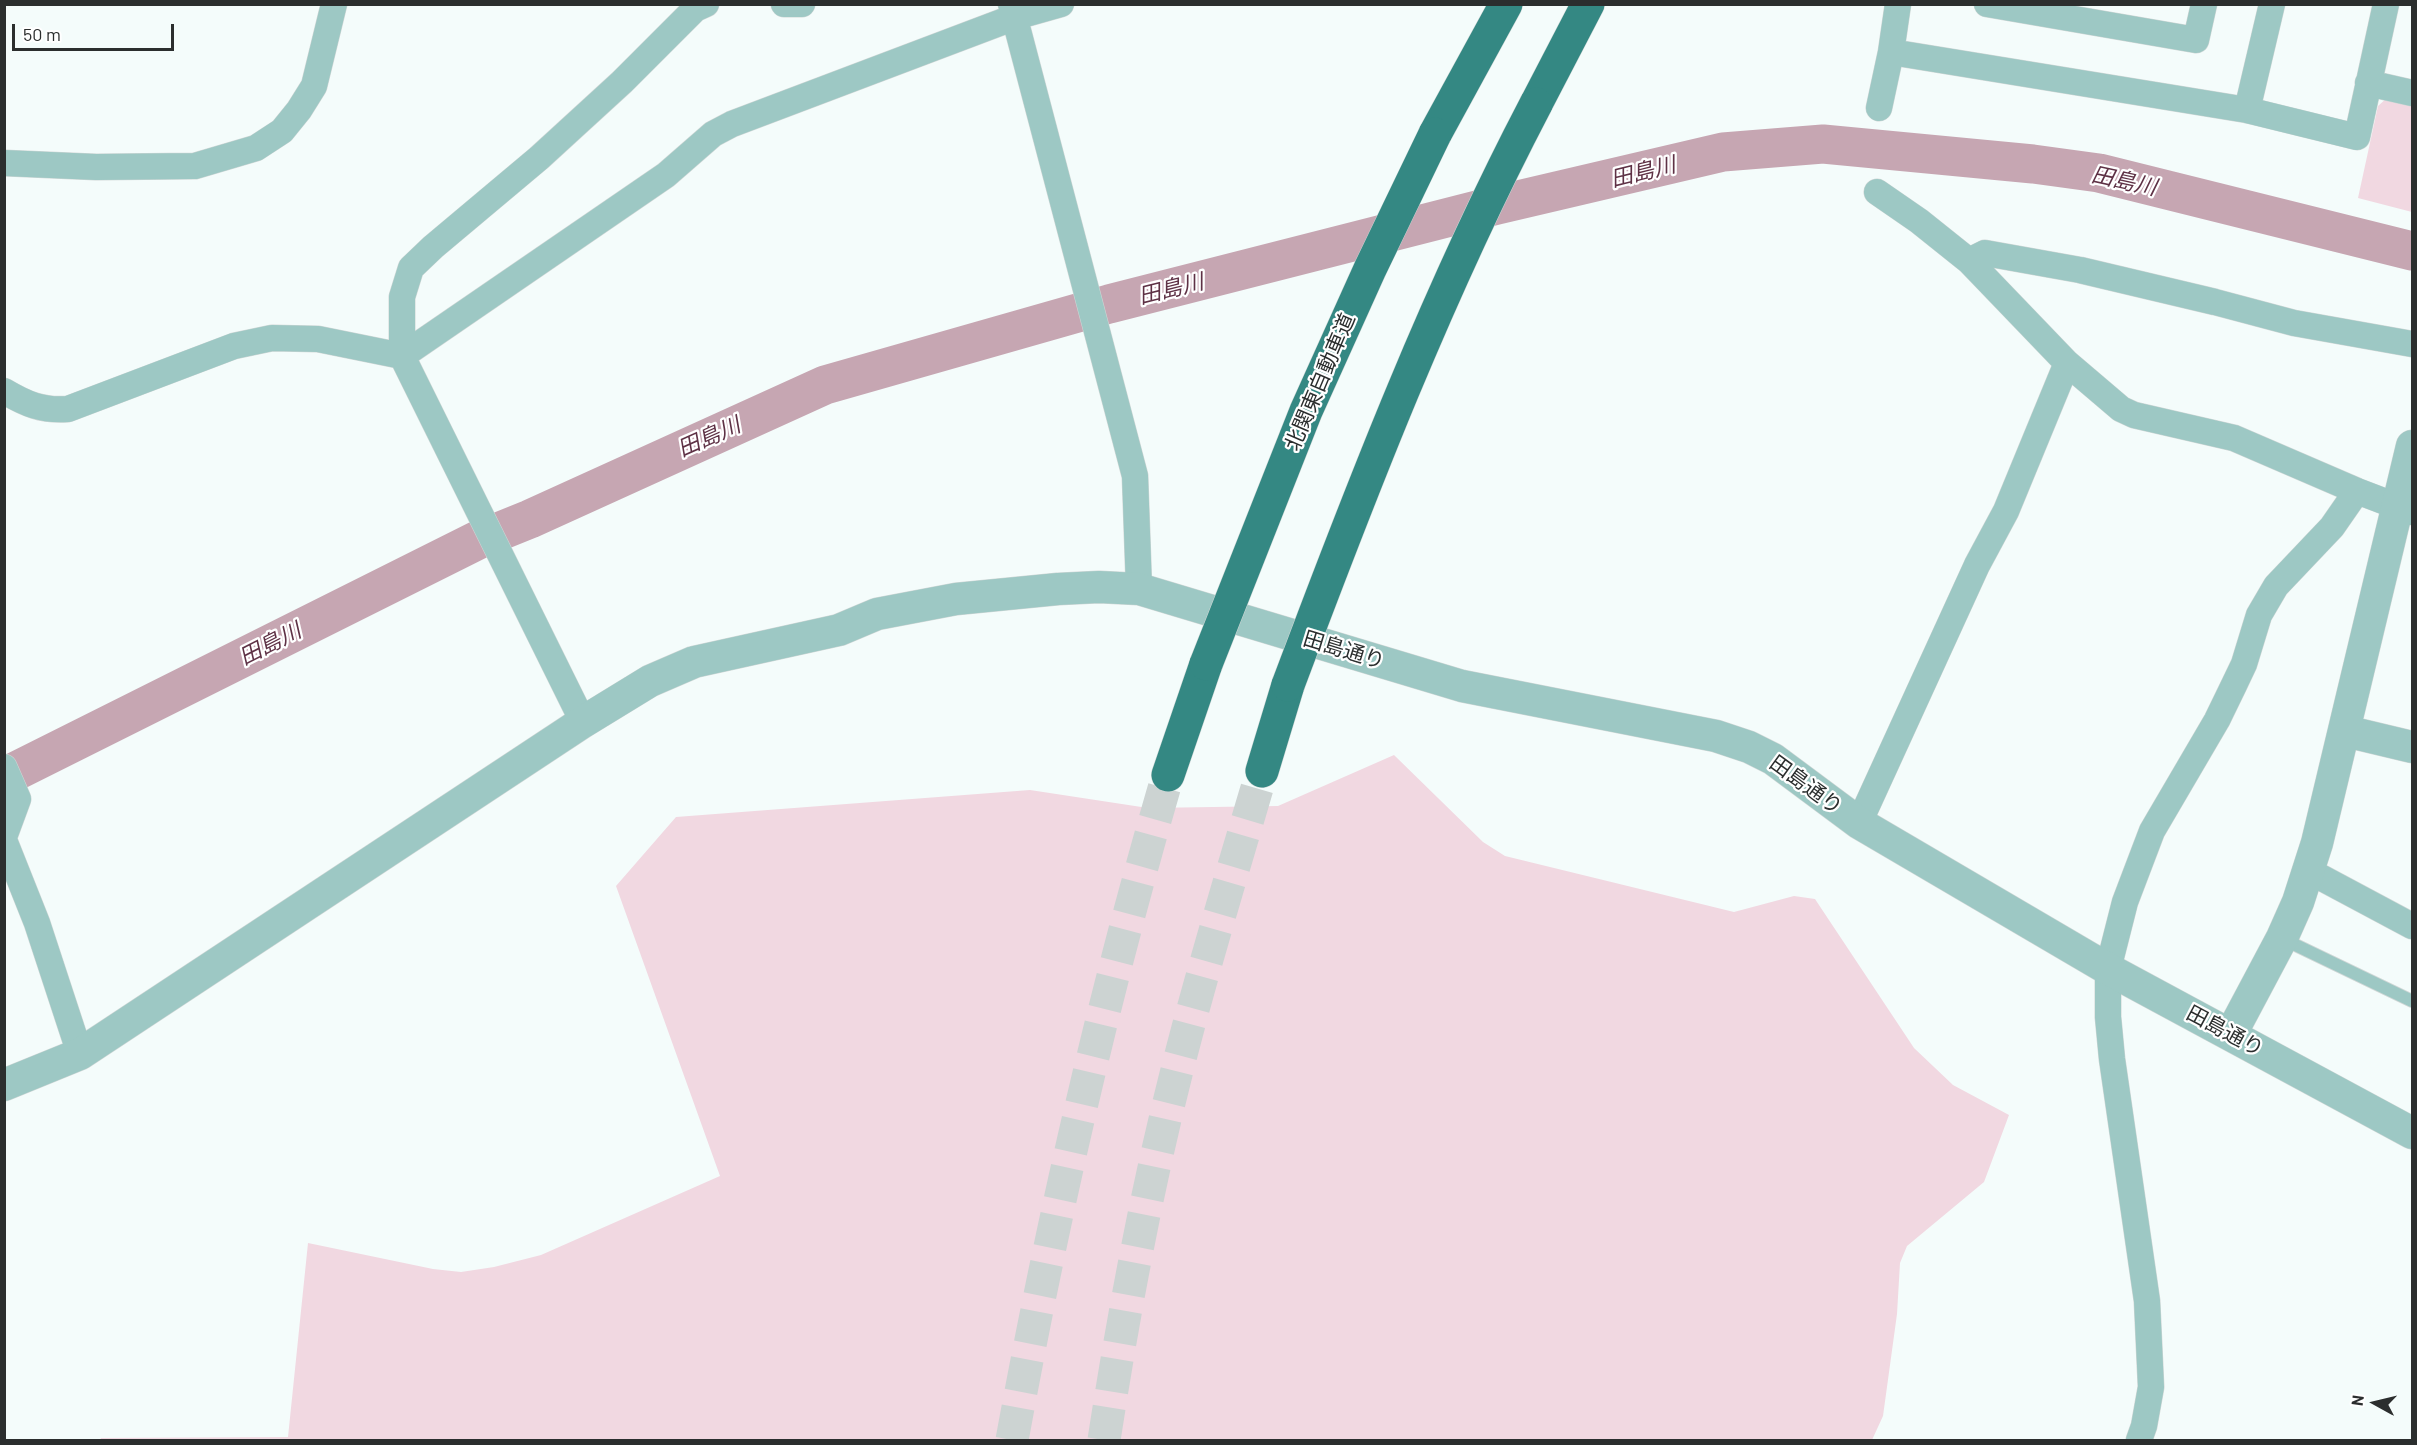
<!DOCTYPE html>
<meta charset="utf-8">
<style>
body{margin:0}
#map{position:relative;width:2417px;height:1445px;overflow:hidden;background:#f4fcfb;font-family:Barlow,sans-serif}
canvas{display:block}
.frame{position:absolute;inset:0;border:6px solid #2b2e2e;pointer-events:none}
.north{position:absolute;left:2345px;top:1373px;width:60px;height:60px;-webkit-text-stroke:4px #fff;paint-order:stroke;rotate:278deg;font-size:16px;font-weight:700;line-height:24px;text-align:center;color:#2b2e2e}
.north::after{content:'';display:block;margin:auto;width:21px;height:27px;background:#2b2e2e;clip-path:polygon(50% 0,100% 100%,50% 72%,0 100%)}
.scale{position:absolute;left:12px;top:24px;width:162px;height:27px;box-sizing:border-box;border:3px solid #2b2e2e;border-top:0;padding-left:8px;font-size:18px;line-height:21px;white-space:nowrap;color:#2b2e2e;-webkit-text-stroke:4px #fff;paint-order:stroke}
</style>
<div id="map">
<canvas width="2417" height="1445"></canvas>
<div class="frame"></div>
<div class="north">N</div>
<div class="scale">50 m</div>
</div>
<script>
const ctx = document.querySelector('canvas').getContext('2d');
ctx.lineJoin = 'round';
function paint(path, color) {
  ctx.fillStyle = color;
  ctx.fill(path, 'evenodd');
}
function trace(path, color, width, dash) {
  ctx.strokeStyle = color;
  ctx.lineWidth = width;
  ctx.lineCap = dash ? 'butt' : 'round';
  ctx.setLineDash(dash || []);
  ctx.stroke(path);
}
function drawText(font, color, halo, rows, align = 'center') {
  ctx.font = font + ' Barlow,"Noto Sans JP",sans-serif';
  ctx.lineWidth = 4.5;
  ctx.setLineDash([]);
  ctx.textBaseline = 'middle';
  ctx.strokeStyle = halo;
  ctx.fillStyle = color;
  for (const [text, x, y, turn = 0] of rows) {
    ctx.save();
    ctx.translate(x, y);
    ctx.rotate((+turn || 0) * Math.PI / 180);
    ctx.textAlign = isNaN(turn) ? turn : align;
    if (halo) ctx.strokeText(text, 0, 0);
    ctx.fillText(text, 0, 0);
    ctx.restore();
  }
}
paint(new Path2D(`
 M 2388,97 L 2412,103 L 2412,212 L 2358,198 L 2378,106 Z
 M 1394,755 L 1483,842 L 1505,856 L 1734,912 L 1794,896 L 1815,899 L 1914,1048 L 1953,1085 L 2009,1115 L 1984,1182 L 1907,1246 L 1900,1263 L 1897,1314 L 1883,1416 L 1872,1440 L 100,1440 L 101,1438 L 288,1437 L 308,1243 L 433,1269 L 461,1272 L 494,1267 L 541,1255 L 720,1176 L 616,886 L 676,817 L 1030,790 L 1148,808 L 1278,806 Z`), '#f1d8e1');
trace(new Path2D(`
 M 4,777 L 478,540 L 530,519 L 825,385 L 1109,304 L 1497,205 L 1723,152 L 1823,144 L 2033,164 L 2099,173 L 2412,251`), '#c6a6b2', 39);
trace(new Path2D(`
 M 1012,1440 C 1053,1216 1104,994 1168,775
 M 1104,1440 C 1121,1330 1141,1220 1167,1111 C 1194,997 1229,884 1262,771`), '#ccd3d2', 33, [33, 16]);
const service = new Path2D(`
 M 2283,939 L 2412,1001`);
const minor = new Path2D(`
 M 784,4 L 802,4
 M 1011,4 L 1135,476 L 1139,589
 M 1987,4 L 2196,40 L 2204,4
 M 1891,52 L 2247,110 L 2357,137 L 2386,4
 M 2368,83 L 2412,93
 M 1879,108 L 1891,52 L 1898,4
 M 2247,110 L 2272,4
 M 4,163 L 96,167 L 195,166 L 256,148 L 282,131 L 299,110 L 314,86 L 334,4
 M 1877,192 L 1919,221 L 1969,261 L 2067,363 L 2121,409 L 2134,415 L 2234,438 L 2357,491 L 2412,512
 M 1969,261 L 1985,253 L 2080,270 L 2215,302 L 2294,323 L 2412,344
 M 402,356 L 666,175 L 713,134 L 732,124 L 1015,17 L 1061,4
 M 402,356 L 402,297 L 411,268 L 433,247 L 539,158 L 622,82 L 695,9 L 706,4
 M 4,391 C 26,404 42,411 68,409 L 234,346 L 272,338 L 318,339 L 402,356 L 583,722
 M 4,767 L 18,799 L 4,837
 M 1859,823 L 1977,565 L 2006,511 L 2067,363
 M 4,840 L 37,923 L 80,1054
 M 2309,871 L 2412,926
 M 2139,1440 L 2144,1426 L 2151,1387 L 2147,1301 L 2112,1059 L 2108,1017 L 2108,969 L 2125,902 L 2152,831 L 2217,720 L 2234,685 L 2244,664 L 2259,615 L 2276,586 L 2332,527 L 2357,491`);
const tertiary = new Path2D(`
 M 2345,731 L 2412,747
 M 2231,1034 L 2282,938 L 2298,902 L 2317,843 L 2412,446
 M 4,1085 L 80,1054 L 583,722 L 650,681 L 694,662 L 839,630 L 877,614 L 956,599 L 1058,589 L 1099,587 L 1139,589 L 1462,686 L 1716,736 L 1749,747 L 1773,759 L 1859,823 L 2108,969 L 2412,1133`);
const motorway = new Path2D(`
 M 1536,104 L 1588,4
 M 1435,134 L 1506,4
 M 1262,771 L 1288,685
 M 1168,775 L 1206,664`);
trace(service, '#d0d7d6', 14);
trace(minor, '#d0d7d6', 27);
trace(tertiary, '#d0d7d6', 33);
trace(motorway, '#d0d7d6', 34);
trace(service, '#9dc8c4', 12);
trace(minor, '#9dc8c4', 26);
trace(tertiary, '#9dc8c4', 32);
trace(motorway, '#348883', 33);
const motorwayBridge = new Path2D(`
 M 1206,664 L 1306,411 L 1370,269 L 1435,134
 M 1288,685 C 1362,488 1438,291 1536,104`);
trace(motorwayBridge, '#d0d7d6', 34, []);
trace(motorwayBridge, '#348883', 33);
drawText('21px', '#2b2e2e', '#fff', [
 ["北関東自動車道",1320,382,-67],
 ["田島通り",1344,650,17],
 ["田島通り",1806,785,36],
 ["田島通り",2225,1031,28]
]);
drawText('italic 22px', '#5e3145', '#fff', [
 ["田島川",1643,172,-14],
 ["田島川",2124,181,12],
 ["田島川",1171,289,-14],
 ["田島川",709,437,-24],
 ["田島川",270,644,-27]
]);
</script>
